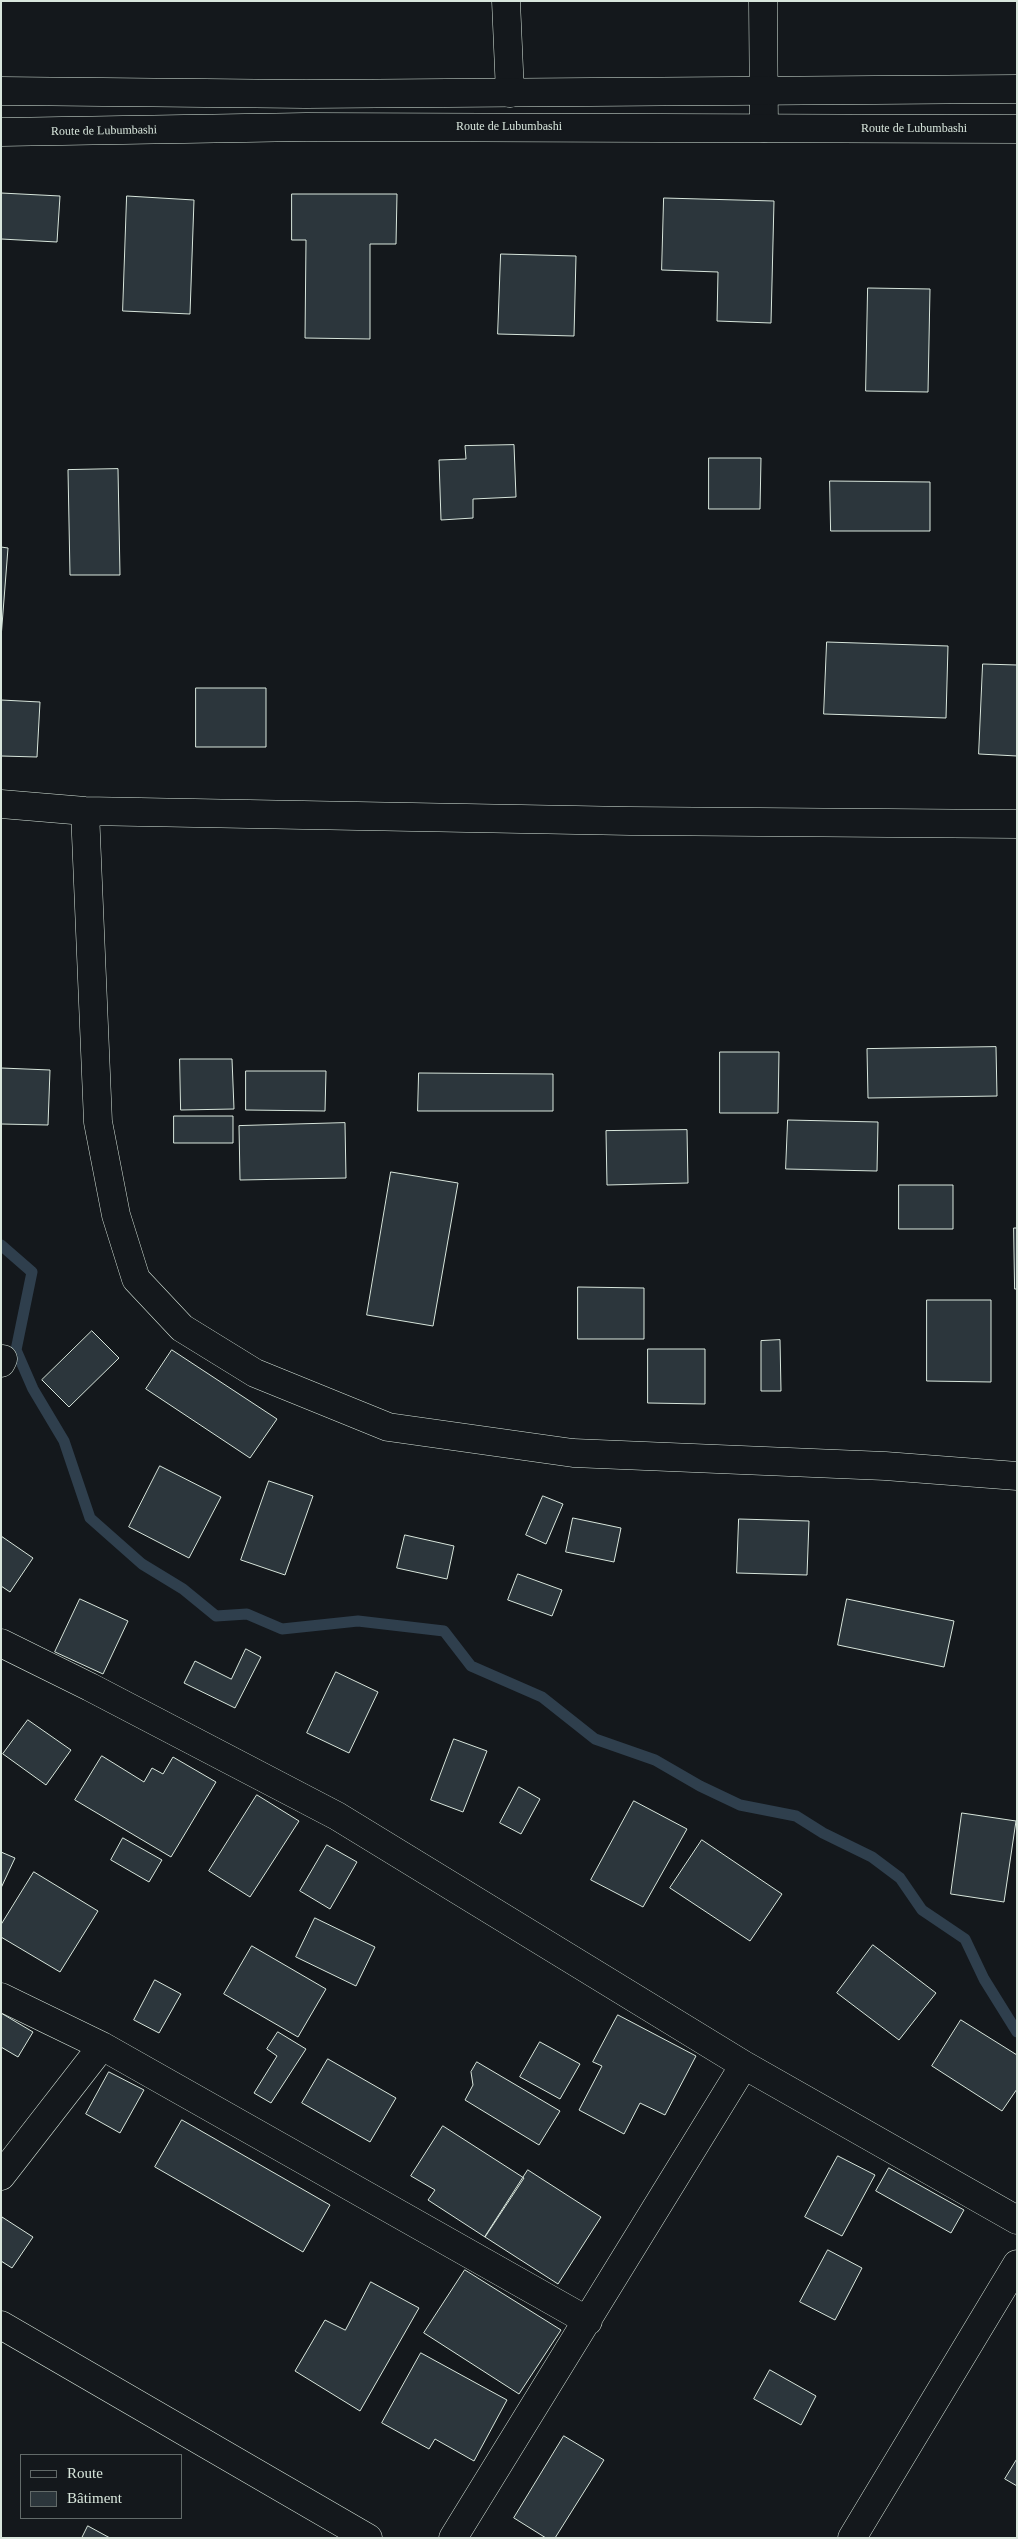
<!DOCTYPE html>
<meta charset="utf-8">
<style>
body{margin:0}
#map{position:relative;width:1018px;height:2539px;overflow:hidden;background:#14181c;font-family:Georgia,serif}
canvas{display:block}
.frame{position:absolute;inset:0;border:2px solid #d8e6dc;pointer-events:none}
.legend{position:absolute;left:20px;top:2454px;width:162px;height:65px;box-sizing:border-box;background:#14181c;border:1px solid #626a69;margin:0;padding:6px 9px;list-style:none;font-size:15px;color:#d8e6dc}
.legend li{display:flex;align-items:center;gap:10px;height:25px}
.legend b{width:25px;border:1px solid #626a69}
</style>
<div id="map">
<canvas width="1018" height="2539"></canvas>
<div class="frame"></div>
<ul class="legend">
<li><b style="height:6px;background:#14181c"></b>Route</li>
<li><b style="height:14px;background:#2c363c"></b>Bâtiment</li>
</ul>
</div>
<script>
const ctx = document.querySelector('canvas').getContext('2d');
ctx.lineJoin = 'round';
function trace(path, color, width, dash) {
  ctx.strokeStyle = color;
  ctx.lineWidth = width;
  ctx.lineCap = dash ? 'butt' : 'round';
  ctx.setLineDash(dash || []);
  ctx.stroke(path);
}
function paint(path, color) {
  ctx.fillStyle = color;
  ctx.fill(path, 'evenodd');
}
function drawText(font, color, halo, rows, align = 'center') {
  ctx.font = font + ' Georgia,serif';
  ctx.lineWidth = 4;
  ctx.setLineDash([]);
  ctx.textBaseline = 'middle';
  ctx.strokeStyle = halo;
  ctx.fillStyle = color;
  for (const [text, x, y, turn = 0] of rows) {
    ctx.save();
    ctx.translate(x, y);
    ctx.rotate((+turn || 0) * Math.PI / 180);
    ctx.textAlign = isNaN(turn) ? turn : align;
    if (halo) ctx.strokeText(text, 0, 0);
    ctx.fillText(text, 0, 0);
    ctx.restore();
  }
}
trace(new Path2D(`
 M 1,1245 L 32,1272 L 16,1350 L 33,1389 L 64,1441 L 90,1518 L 142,1564 L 183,1589 L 216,1616 L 247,1614 L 282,1629 L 358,1621 L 444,1631 L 471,1666 L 542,1697 L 595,1739 L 655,1760 L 700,1786 L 740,1805 L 796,1816 L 823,1833 L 872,1857 L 900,1878 L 922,1910 L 965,1939 L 984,1979 L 1017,2032`), '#2f3f4d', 11);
const building = new Path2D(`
 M 1,193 L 60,196 L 57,242 L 1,239 Z
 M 292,194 L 397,194 L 396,244 L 370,244 L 370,339 L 305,338 L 306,240 L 292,240 Z
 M 127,196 L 194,200 L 190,314 L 123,311 Z
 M 664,198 L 774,201 L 771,323 L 717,321 L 718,272 L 662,270 Z
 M 501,254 L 576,256 L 574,336 L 498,334 Z
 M 868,288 L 930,289 L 928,392 L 866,391 Z
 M 514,445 L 516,497 L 473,499 L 473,518 L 441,520 L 439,460 L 466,459 L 465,446 Z
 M 709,458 L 761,458 L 760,509 L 709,509 Z
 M 118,469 L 120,575 L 70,575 L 68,470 Z
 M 830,481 L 930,482 L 930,531 L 831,531 Z
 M 1,547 L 8,548 L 1,638 Z
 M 827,642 L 948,646 L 946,718 L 824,714 Z
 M 983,664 L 1017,665 L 1017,756 L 979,754 Z
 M 196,688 L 266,688 L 266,747 L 196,747 Z
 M 1,700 L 40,702 L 37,757 L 1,756 Z
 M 996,1047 L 997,1096 L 868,1098 L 867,1049 Z
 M 720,1052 L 779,1052 L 778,1113 L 720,1113 Z
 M 180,1059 L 232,1059 L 234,1109 L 181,1110 Z
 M 1,1068 L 50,1070 L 48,1125 L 1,1124 Z
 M 246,1071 L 326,1071 L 325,1111 L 246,1110 Z
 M 419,1073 L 553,1074 L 553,1111 L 418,1111 Z
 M 174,1116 L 233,1116 L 233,1143 L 174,1143 Z
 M 788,1120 L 878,1122 L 877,1171 L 786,1169 Z
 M 345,1123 L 346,1178 L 240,1180 L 239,1126 Z
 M 687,1130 L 688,1183 L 607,1185 L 606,1131 Z
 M 391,1172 L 458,1183 L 433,1326 L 367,1315 Z
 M 899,1185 L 953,1185 L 953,1229 L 899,1229 Z
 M 1014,1228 L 1017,1228 L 1017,1289 L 1015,1289 Z
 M 578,1287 L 644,1288 L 644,1339 L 578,1339 Z
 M 927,1300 L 991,1300 L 991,1382 L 927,1381 Z
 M 92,1331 L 119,1358 L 69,1407 L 42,1380 Z
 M 780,1340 L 781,1391 L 761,1391 L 761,1341 Z
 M 648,1349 L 705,1349 L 705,1404 L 648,1403 Z
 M 172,1350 L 277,1419 L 250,1458 L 146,1389 Z
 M 160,1466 L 221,1497 L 189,1558 L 129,1527 Z
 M 269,1481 L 313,1496 L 285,1575 L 241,1560 Z
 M 543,1496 L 563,1504 L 546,1544 L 526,1535 Z
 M 573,1518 L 621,1528 L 614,1562 L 566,1552 Z
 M 739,1519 L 809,1521 L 807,1575 L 737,1573 Z
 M 405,1535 L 454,1546 L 447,1579 L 397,1568 Z
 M 1,1536 L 33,1558 L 10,1592 L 1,1586 Z
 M 518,1574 L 562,1590 L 552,1616 L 508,1600 Z
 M 80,1599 L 128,1621 L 103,1674 L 55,1652 Z
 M 847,1599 L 954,1621 L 944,1667 L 838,1645 Z
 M 246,1649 L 261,1657 L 235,1708 L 184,1683 L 195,1661 L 231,1679 Z
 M 336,1672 L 378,1692 L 349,1753 L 307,1733 Z
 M 28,1720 L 71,1750 L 46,1785 L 3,1754 Z
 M 454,1739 L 487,1751 L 463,1812 L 431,1800 Z
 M 102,1756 L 144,1782 L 152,1768 L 163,1774 L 173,1757 L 216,1782 L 171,1857 L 75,1800 Z
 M 519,1787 L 540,1799 L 521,1834 L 500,1823 Z
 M 257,1795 L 299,1821 L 250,1897 L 209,1871 Z
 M 634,1801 L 687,1829 L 643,1907 L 591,1880 Z
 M 962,1813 L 1016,1821 L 1004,1902 L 951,1894 Z
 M 123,1838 L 162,1860 L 149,1882 L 111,1860 Z
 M 702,1840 L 782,1894 L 750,1941 L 670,1888 Z
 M 327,1845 L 357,1862 L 330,1909 L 300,1891 Z
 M 1,1852 L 15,1858 L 1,1888 Z
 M 34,1872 L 98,1911 L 60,1972 L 1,1937 L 1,1925 Z
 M 315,1918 L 375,1947 L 356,1986 L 296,1957 Z
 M 873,1945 L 936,1993 L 899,2040 L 837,1993 Z
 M 252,1946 L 326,1989 L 298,2037 L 224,1994 Z
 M 155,1980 L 181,1994 L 159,2033 L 134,2020 Z
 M 1,2013 L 33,2032 L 18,2057 L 1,2047 Z
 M 618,2015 L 696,2056 L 665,2115 L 640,2103 L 624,2134 L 579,2110 L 602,2066 L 593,2062 Z
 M 961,2020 L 1017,2055 L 1017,2089 L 1002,2111 L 932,2066 Z
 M 278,2032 L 306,2049 L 271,2103 L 254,2093 L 277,2056 L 267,2049 Z
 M 540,2042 L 580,2064 L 560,2099 L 520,2077 Z
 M 328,2059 L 396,2098 L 370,2142 L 302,2103 Z
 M 477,2062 L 560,2111 L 539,2145 L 465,2100 L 473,2085 L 471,2072 Z
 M 109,2072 L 144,2090 L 120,2133 L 86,2114 Z
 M 182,2120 L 330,2205 L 303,2252 L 155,2167 Z
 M 443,2126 L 524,2178 L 485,2237 L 428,2200 L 435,2190 L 411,2176 Z
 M 838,2156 L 875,2175 L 842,2236 L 805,2217 Z
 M 889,2168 L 964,2210 L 951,2233 L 876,2191 Z
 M 528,2170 L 601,2217 L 558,2284 L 485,2237 Z
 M 2,2217 L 33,2237 L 12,2268 L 1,2261 Z
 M 828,2250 L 862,2268 L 835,2320 L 800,2302 Z
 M 465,2270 L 561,2330 L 519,2394 L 424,2333 Z
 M 371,2282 L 419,2308 L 360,2411 L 295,2371 L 325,2320 L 345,2330 Z
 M 421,2353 L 507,2400 L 474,2461 L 435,2439 L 429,2449 L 382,2423 Z
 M 770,2370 L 816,2396 L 801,2425 L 754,2399 Z
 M 564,2436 L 604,2460 L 555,2538 L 546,2538 L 514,2518 Z
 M 1017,2459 L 1017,2486 L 1005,2479 Z
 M 88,2526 L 110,2538 L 82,2538 Z`);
paint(building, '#2c363c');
trace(building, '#d8e6dc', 1);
const minor = new Path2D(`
 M 506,1 L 510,93
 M 763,1 L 764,128
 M 1,804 L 85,811 L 630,821 L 1017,824
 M 85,811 L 98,1122 L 116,1215 L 136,1279 L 182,1328 L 255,1373 L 388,1427 L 573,1453 L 885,1466 L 1017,1476
 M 1,1363 L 3,1359
 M 1,1643 L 90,1687 L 337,1816 L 744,2065 L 1017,2220
 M 1,1997 L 102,2046
 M 1,2176 L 102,2046 L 588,2321
 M 1,2325 L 368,2538
 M 453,2538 L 744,2065
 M 852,2538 L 1017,2264`);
const highway = new Path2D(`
 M 1,91 L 306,94 L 1017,89
 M 1,132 L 306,127 L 1017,129`);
trace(minor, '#d8e6dc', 29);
trace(highway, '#d8e6dc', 29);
trace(minor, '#14181c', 28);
trace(highway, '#14181c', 28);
drawText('12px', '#d8e6dc', '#14181c', [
 ["Route de Lubumbashi",509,127],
 ["Route de Lubumbashi",914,129],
 ["Route de Lubumbashi",104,131,-1]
]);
</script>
